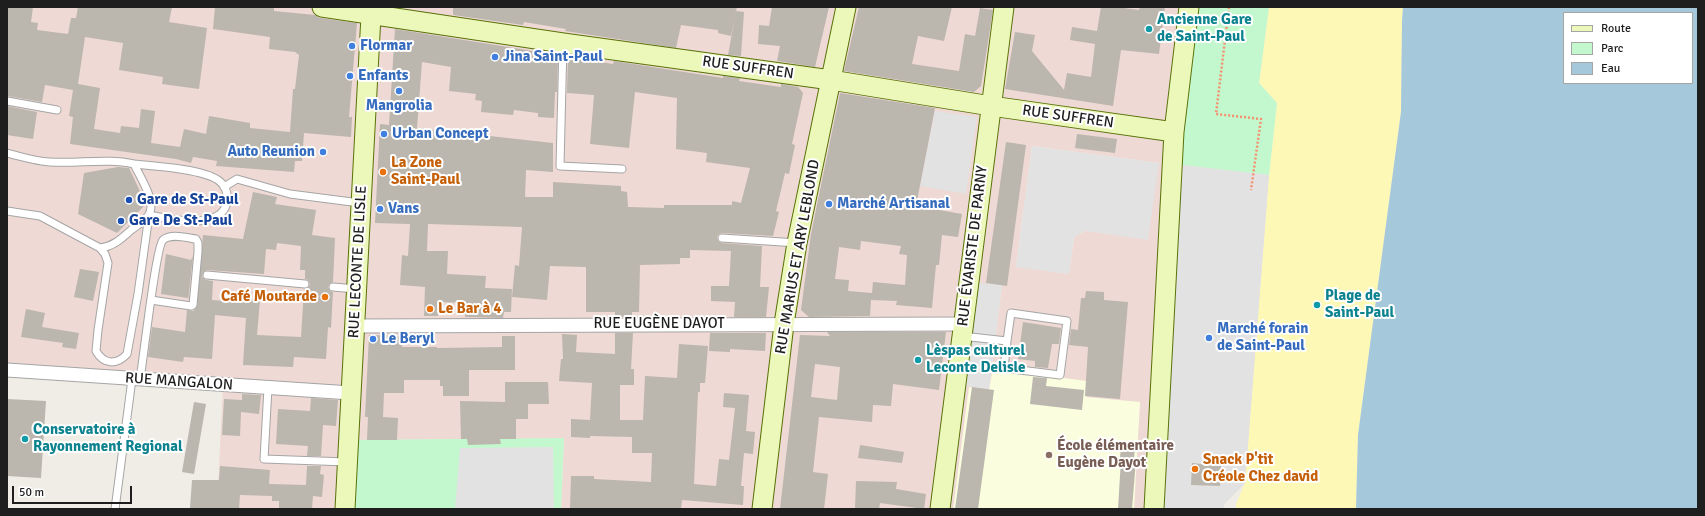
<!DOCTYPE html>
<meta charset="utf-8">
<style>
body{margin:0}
#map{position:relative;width:1705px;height:516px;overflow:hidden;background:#efede5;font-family:Signika,sans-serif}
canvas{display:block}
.frame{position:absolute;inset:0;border:8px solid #1e1e1e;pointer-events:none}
.legend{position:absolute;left:1563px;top:12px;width:130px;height:72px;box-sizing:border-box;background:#fff;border:1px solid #a5a5a5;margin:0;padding:5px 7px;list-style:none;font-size:12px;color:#1e1e1e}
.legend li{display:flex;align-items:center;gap:8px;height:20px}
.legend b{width:20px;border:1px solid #a5a5a5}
.scale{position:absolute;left:12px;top:486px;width:120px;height:18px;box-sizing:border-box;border:2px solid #1e1e1e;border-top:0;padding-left:5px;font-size:12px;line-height:14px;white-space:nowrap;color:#1e1e1e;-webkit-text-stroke:3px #fff;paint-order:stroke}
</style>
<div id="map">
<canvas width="1705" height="516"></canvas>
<div class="frame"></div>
<ul class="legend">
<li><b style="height:5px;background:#ecf7ba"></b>Route</li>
<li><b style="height:11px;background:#c3f8cf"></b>Parc</li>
<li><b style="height:11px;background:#a6c8db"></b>Eau</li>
</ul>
<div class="scale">50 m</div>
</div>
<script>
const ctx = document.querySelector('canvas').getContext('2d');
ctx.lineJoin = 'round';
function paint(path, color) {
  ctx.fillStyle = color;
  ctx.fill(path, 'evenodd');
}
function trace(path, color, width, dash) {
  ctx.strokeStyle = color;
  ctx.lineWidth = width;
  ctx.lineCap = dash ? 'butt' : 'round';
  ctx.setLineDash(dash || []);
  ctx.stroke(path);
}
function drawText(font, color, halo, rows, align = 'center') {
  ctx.font = font + ' Signika,sans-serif';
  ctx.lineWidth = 4;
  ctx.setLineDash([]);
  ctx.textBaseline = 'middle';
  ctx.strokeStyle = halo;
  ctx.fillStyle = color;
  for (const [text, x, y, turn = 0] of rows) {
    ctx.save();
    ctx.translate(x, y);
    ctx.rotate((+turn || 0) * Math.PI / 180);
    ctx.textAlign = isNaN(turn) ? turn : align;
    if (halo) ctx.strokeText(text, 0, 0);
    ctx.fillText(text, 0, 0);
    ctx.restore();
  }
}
paint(new Path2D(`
 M 7,7 L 1215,7 L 1196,167 L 1269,175 L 1245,483 L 1224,504 L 1224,509 L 561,509 L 564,439 L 349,440 L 345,509 L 217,509 L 223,385 L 7,370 ZM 1032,146 L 1159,163 L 1085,231 L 1074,237 L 1069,274 L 1016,266 ZM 1002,285 L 989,389 L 958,384 Z`), '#efd9d4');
paint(new Path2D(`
 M 993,368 L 1086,381 L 1086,397 L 1140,402 L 1134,509 L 953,509 L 969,387 L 989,390 Z`), '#fafedf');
paint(new Path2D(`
 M 1269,7 L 1403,7 L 1402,21 L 1401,112 L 1358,435 L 1356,509 L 1236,509 L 1236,504 L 1245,483 L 1269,175 L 1277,103 L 1259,83 Z`), '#fdf8b5');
paint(new Path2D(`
 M 1189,7 L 1269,7 L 1259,83 L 1277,103 L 1269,175 L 1172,164 Z
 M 564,438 L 561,509 L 345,509 L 349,440 Z`), '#c3f8cf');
paint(new Path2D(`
 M 935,111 L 977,117 L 966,194 L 920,186 Z
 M 1032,146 L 1159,163 L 1148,240 L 1085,231 L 1074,237 L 1069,274 L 1016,267 Z
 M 1172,164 L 1269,175 L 1245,483 L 1224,504 L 1224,509 L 1154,509 Z
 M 970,282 L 1002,285 L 989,389 L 958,385 Z
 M 553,447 L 554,509 L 455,509 L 460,448 Z`), '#e2e2e2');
paint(new Path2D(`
 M 1403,7 L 1698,7 L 1698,509 L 1356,509 L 1358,435 L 1401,112 L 1402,21 ZM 1564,13 L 1692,13 L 1692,83 L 1564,83 Z`), '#a6c8db');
paint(new Path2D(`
 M 7,7 L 33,7 L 31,22 L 38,23 L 37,30 L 68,34 L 71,18 L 76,18 L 78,7 L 172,7 L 169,22 L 207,28 L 199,89 L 162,84 L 163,77 L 119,70 L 123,43 L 85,37 L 78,84 L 100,88 L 94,129 L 120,133 L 121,126 L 139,128 L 141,109 L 155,111 L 151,143 L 180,147 L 184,129 L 206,134 L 209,116 L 250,123 L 250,128 L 290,132 L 293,89 L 295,89 L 299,55 L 295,52 L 269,49 L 270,37 L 213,29 L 215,7 L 265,7 L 274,8 L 274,11 L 315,15 L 320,18 L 357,23 L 349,117 L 352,117 L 351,137 L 304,133 L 302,161 L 295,161 L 294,172 L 216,166 L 217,161 L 193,157 L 191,163 L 176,159 L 70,144 L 73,117 L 69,116 L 73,90 L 45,85 L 42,102 L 7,96 Z
 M 453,7 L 737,7 L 731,36 L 718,33 L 718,30 L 681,25 L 676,48 L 565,31 L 566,29 L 524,22 L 523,25 L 453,15 Z
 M 772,7 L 829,7 L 815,67 L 777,61 L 780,46 L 758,44 L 759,25 L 769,26 Z
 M 859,7 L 952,7 L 944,41 L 918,36 L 912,64 L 959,71 L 965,34 L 975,36 L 980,8 L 993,10 L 981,86 L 974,92 L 844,71 Z
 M 1101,7 L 1116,7 L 1139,10 L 1140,7 L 1165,7 L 1159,54 L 1121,50 L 1113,106 L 1005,89 L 1015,32 L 1035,35 L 1032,51 L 1064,90 L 1067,73 L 1091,77 L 1095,44 L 1070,40 L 1072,27 L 1097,31 Z
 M 736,11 L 744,12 L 741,56 L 728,55 Z
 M 395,29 L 558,55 L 557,92 L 555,92 L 554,118 L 538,117 L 538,113 L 514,110 L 513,115 L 481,112 L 482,101 L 475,100 L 476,94 L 449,91 L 451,67 L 422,62 L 417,128 L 553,143 L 553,172 L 526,170 L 525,197 L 553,197 L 553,182 L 621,186 L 621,191 L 627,192 L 628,207 L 664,208 L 664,205 L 732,205 L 732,201 L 741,203 L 750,168 L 706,162 L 707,153 L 676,149 L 677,98 L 635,92 L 629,148 L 590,144 L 594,95 L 567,93 L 568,57 L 613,64 L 614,61 L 723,78 L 723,76 L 740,78 L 739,81 L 781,87 L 781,84 L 798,87 L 803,93 L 792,144 L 795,145 L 789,174 L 785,173 L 776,211 L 779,212 L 773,236 L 722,233 L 719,234 L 717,237 L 718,241 L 722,243 L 762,246 L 760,287 L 769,287 L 766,317 L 734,317 L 735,302 L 711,301 L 711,286 L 729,286 L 731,251 L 690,250 L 690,258 L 680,258 L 680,264 L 640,265 L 639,312 L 632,312 L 632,317 L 615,317 L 615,312 L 586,312 L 586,267 L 550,266 L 547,300 L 512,297 L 515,265 L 519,266 L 522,227 L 428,224 L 427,251 L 448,251 L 447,274 L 486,276 L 485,288 L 512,289 L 511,312 L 504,312 L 503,318 L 465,317 L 466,303 L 439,302 L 438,316 L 424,316 L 425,287 L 400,285 L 402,255 L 408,256 L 410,224 L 375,223 L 380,124 L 389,125 Z
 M 840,93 L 935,108 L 916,206 L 962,214 L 958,237 L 942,235 L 939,265 L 936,265 L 932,308 L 896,305 L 897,301 L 871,300 L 870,316 L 809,317 L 801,310 L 811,234 ZM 861,241 L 901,246 L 899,254 L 907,255 L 905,285 L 873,282 L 872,293 L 848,291 L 849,280 L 835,279 L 839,247 L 860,250 Z
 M 7,106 L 37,112 L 33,139 L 7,135 Z
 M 1077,134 L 1117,139 L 1115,153 L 1075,148 Z
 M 1006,142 L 1026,145 L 1007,286 L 986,283 Z
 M 118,167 L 129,168 L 146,204 L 117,233 L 78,214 L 84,173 Z
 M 253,192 L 277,197 L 275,204 L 316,210 L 312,235 L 335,238 L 333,282 L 329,284 L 328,287 L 330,291 L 333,292 L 331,328 L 328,327 L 326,359 L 294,357 L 293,367 L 243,365 L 246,318 L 215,315 L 212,359 L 184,357 L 183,362 L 148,357 L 152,327 L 185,332 L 187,310 L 193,311 L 197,307 L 203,235 L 243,239 ZM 277,243 L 301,246 L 300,270 L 305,270 L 305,279 L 308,280 L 310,284 L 309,287 L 304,289 L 301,337 L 257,335 L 260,300 L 237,298 L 236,302 L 212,300 L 213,281 L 206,280 L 202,277 L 203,272 L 207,270 L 264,274 L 266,249 L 276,250 Z
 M 166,254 L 191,260 L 193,256 L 188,301 L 188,298 L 161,294 Z
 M 80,269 L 99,272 L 93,301 L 74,297 Z
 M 1086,291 L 1104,292 L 1104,300 L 1128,302 L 1120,399 L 1085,396 L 1088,347 L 1069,345 L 1071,329 L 1078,330 L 1081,298 L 1085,298 Z
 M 26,309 L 45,313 L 42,327 L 79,333 L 76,349 L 62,347 L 63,343 L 21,337 Z
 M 1023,322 L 1061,328 L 1059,344 L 1052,344 L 1048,368 L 1035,367 L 1035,361 L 1018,359 Z
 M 827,332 L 946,332 L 939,390 L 893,384 L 891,406 L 873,405 L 872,422 L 819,417 L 813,472 L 828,474 L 824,509 L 780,509 L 800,335 L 830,336 ZM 815,364 L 840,367 L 837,400 L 811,397 Z
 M 615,333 L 633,333 L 631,369 L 634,369 L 634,385 L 620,385 L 620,420 L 643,420 L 645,376 L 677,378 L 679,344 L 708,346 L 705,383 L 700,383 L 700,392 L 698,392 L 694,484 L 716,486 L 719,459 L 729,460 L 735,408 L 723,407 L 724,393 L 749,395 L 746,431 L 755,432 L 753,454 L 744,453 L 741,486 L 744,486 L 743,505 L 682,500 L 681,509 L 570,509 L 571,476 L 594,476 L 594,479 L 651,482 L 652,453 L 632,453 L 632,437 L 590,436 L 590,438 L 571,437 L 571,419 L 590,420 L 592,383 L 559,381 L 561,359 L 563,359 L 562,334 L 577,335 L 576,352 L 615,354 Z
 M 710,333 L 766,333 L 765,351 L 730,349 L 730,352 L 709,351 Z
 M 369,335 L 402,336 L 402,347 L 437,347 L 437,348 L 502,347 L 502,336 L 515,336 L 515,370 L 469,370 L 469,396 L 443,396 L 443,386 L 440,386 L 440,380 L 404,380 L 404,393 L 384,393 L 383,417 L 398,418 L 397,440 L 367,440 L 368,417 L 365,417 Z
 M 1033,377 L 1047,378 L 1046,386 L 1084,390 L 1082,410 L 1030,404 Z
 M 505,382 L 548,382 L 549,404 L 528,404 L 528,419 L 516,419 L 516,439 L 500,439 L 501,444 L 468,445 L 467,439 L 461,439 L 460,401 L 505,402 Z
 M 972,387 L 994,390 L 978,509 L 955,509 Z
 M 242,394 L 261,395 L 259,414 L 241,412 L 240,436 L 222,435 L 224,399 L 242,400 Z
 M 311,398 L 338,400 L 336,426 L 323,425 L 321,456 L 307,456 L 308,446 L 276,444 L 278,409 L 310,411 Z
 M 7,399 L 46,401 L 41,478 L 7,476 Z
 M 194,402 L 206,404 L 194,474 L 182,472 Z
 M 860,445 L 904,452 L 902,463 L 858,458 Z
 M 1121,445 L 1135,446 L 1134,459 L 1136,460 L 1132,509 L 1118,509 L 1121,459 L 1120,458 Z
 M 1192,463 L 1221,466 L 1220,486 L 1191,485 Z
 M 220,466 L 270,470 L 269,484 L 306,485 L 307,466 L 321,466 L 320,474 L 324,475 L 322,497 L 313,496 L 312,509 L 279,509 L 279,501 L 272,501 L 272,496 L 240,495 L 239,509 L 190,508 L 192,480 L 219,480 Z
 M 856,481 L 897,482 L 896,489 L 926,494 L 924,509 L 880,503 L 879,509 L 855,509 Z`), '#bbb6ae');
const lane = new Path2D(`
 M 563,43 L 560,166 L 622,169
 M 7,101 L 57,110
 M 7,153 C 21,157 35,161 50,162 C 78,164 107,158 134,164 C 140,177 158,203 148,216 C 144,221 137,226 131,230 C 121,239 114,246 100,248 L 40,216 L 7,211
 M 224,187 L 237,179 L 290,194 L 360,203
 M 722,238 L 797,243
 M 100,248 L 105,254 L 108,263 L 98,330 L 96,351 C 104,365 117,365 127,354 L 138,294 L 149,215 C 168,219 223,232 227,201 C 228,193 225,185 218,180 C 202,169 155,166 134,164
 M 207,275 L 305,284
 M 333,287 L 356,289
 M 962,336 L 1007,341 L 1011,313 L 1067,321 L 1060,375 L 1004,368 L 1007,341
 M 140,379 C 143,362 156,246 163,240 C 171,233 187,238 196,239 L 198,243 L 198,252 L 193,305 L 191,306 L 151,300
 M 268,388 L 264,459 L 347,462
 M 115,509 L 132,379`);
const street = new Path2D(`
 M 354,326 L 963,324
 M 7,370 L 351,393`);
const secondary = new Path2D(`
 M 322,7 L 563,43 L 831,80 L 991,106 L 1174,132
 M 345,509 L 371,15
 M 762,509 L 784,324 L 797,243 L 846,7
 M 940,509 L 1004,7
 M 1154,509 L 1174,132 L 1189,7`);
trace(lane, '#a5a5a5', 9);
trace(street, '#a5a5a5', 15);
trace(secondary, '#587208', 21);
trace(new Path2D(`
 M 1229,7 L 1216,114 L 1261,119 L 1251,190`), '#f5906f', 2.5, [2, 2]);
trace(lane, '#fff', 7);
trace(street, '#fff', 13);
trace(secondary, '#ecf7ba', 19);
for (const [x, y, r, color] of [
 [1149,29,4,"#0f9aa8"],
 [352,46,4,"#3f7fe0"],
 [495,57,4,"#3f7fe0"],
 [350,76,4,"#3f7fe0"],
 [399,91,4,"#3f7fe0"],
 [384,134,4,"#3f7fe0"],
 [323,152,4,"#3f7fe0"],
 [383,172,4,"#e8710a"],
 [129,200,4,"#1a4fb4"],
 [829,204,4,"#3f7fe0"],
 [380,209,4,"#3f7fe0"],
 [121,221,4,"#1a4fb4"],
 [325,297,4,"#e8710a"],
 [1317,305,4,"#0f9aa8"],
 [430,309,4,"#e8710a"],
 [1209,338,4,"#3f7fe0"],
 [373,339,4,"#3f7fe0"],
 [918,360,4,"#0f9aa8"],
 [25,439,4,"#0f9aa8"],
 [1049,455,4,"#8d6e63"],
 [1195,469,4,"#e8710a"]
]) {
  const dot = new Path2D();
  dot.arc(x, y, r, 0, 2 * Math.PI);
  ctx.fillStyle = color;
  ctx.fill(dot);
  trace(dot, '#fff', 1.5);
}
drawText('bold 15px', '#0d838f', '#fff', [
 ["Ancienne Gare",1157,20],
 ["de Saint-Paul",1157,37],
 ["Plage de",1325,296],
 ["Saint-Paul",1325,313],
 ["Lèspas culturel",926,351],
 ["Leconte Delisle",926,368],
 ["Conservatoire à",33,430],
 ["Rayonnement Regional",33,447]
], 'left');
drawText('bold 15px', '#366cbe', '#fff', [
 ["Flormar",360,46],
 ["Jina Saint-Paul",503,57],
 ["Enfants",358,76],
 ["Mangrolia",399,106,"center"],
 ["Urban Concept",392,134],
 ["Auto Reunion",315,152,"right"],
 ["Marché Artisanal",837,204],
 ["Vans",388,209],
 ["Marché forain",1217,329],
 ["de Saint-Paul",1217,346],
 ["Le Beryl",381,339]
], 'left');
drawText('15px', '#1e1e1e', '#fff', [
 ["RUE SUFFREN",748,68,8],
 ["RUE SUFFREN",1068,117,8],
 ["RUE ÉVARISTE DE PARNY",973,246,-83],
 ["RUE MARIUS ET ARY LEBLOND",798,257,-80],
 ["RUE LECONTE DE LISLE",358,262,-87],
 ["RUE EUGÈNE DAYOT",659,324],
 ["RUE MANGALON",179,382,4]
]);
drawText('bold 15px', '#c56008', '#fff', [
 ["La Zone",391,163],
 ["Saint-Paul",391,180],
 ["Café Moutarde",317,297,"right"],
 ["Le Bar à 4",438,309],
 ["Snack P'tit",1203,460],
 ["Créole Chez david",1203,477]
], 'left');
drawText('bold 15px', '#164399', '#fff', [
 ["Gare de St-Paul",137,200],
 ["Gare De St-Paul",129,221]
], 'left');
drawText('bold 15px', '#785e54', '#fff', [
 ["École élémentaire",1057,446],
 ["Eugène Dayot",1057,463]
], 'left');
</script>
